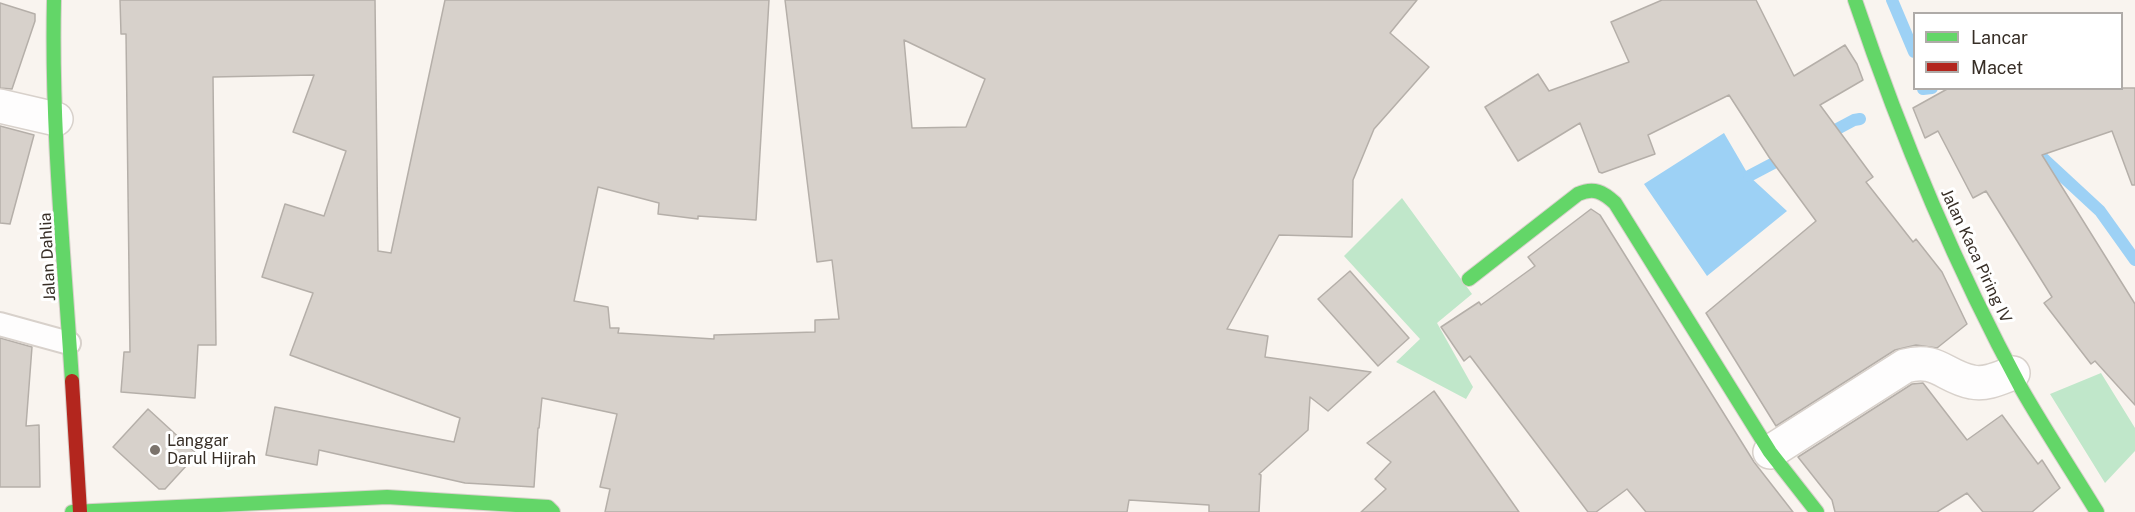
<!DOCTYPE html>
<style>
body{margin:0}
#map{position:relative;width:2135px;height:512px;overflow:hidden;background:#f9f4ef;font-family:"Public Sans",sans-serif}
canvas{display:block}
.legend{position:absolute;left:1913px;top:12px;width:210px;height:78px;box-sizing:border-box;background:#fff;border:2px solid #afaba8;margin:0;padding:8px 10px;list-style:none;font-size:18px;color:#372e26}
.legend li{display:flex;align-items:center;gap:12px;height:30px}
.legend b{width:30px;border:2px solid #afaba8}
</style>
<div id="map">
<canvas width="2135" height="512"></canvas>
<ul class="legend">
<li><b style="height:8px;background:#63d668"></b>Lancar</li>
<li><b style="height:8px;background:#b3261e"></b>Macet</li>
</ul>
</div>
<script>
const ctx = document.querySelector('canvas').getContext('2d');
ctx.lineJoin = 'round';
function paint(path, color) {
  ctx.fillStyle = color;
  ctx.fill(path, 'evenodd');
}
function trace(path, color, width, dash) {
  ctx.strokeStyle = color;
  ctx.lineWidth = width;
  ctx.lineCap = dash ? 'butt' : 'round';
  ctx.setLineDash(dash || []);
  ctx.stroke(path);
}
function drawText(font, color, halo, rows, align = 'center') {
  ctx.font = font + ' "Public Sans",sans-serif';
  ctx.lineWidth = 6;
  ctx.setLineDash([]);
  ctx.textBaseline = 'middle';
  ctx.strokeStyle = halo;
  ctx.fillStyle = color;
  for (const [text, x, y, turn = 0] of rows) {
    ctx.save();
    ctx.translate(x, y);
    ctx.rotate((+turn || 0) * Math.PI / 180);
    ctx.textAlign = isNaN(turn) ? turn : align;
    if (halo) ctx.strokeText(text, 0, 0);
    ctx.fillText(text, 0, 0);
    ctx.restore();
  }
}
paint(new Path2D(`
 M 1402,198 L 1472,294 L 1437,323 L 1473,387 L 1466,399 L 1396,362 L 1420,339 L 1344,256 Z
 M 2101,373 L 2135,428 L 2135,451 L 2105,483 L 2050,394 Z`), '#c0e7ca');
paint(new Path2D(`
 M 1724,133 L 1749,176 L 1787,211 L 1707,276 L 1644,184 Z`), '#9dd1f5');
trace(new Path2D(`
 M 1892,0 L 1914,52
 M 1923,89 L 1932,88
 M 1824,136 L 1854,120 L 1860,119
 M 2033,149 L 2100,211 L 2135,260
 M 1749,176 L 1787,156`), '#9dd1f5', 12);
const building = new Path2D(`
 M 120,0 L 375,0 L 378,251 L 391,253 L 445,0 L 769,0 L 756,220 L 698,216 L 698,219 L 658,214 L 659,203 L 598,187 L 574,301 L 608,307 L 610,328 L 619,328 L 618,333 L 714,339 L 714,335 L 815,332 L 815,320 L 839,319 L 832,260 L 817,262 L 785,0 L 1417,0 L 1390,33 L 1429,67 L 1374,129 L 1353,180 L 1352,237 L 1279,235 L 1227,329 L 1268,336 L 1265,357 L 1371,372 L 1328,411 L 1310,397 L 1308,430 L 1259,474 L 1261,475 L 1259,512 L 1209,512 L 1209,505 L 1129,500 L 1127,512 L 605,512 L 610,489 L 600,487 L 617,414 L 542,398 L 539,428 L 538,428 L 534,487 L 465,483 L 319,450 L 317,465 L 266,455 L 275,407 L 454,442 L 460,418 L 290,355 L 313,293 L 262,277 L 285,204 L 324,216 L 346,151 L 293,132 L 314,75 L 213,77 L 216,345 L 198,345 L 195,398 L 121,392 L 124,352 L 130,352 L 126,34 L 121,34 ZM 904,40 L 985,79 L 966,127 L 912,128 Z
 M 1662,0 L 1756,0 L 1794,76 L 1845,45 L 1857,64 L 1863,80 L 1820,105 L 1873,177 L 1866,182 L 1913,242 L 1916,239 L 1942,272 L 1967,324 L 1937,348 L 1916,345 L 1895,350 L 1776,426 L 1706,313 L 1816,221 L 1769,157 L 1729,95 L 1648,135 L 1655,154 L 1602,173 L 1599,172 L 1580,123 L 1518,161 L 1485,107 L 1538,74 L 1549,91 L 1629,62 L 1611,22 Z
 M 0,3 L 35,14 L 35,21 L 12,89 L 0,88 Z
 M 1949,88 L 2135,88 L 2135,185 L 2132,185 L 2112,131 L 2042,155 L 2135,304 L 2135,405 L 2095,361 L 2091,364 L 2044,303 L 2052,297 L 1986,191 L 1973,198 L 1938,131 L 1925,138 L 1913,108 Z
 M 0,126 L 34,135 L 10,224 L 0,223 Z
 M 1591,209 L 1600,215 L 1754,462 L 1793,512 L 1646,512 L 1627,489 L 1596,512 L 1588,512 L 1470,356 L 1464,361 L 1441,327 L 1479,302 L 1481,305 L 1535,266 L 1528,257 Z
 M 1350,271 L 1409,338 L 1378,366 L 1318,299 Z
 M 0,338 L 32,347 L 26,426 L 39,425 L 40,487 L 0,487 Z
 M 1923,383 L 1967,440 L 2002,415 L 2038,464 L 2042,460 L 2060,488 L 2032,512 L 1983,512 L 1967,493 L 1937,512 L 1835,512 L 1832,500 L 1798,457 L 1912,384 Z
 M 1434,391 L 1519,512 L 1361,512 L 1386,489 L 1375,479 L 1391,462 L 1367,443 Z
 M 148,409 L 197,454 L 165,489 L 159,489 L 113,447 Z`);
paint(building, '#d7d1cb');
trace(building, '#b5afa9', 1.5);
const lane = new Path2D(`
 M 0,324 L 69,343`);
const street = new Path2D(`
 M 0,106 L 56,119
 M 1770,452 L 1905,366 C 1937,357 1945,377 1972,382 C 1986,385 2000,378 2013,373`);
const fast = new Path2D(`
 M 54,0 C 51,127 64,255 72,381
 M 1855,0 C 1900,134 1954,264 2021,388 C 2045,430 2072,471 2097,512
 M 1469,279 L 1578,194 C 1594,187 1603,192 1615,203 L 1770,452 L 1817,512
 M 72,512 L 387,497 L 548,507 L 553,512`);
const jam = new Path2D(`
 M 72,381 L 80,512`);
trace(lane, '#d8d1cb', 26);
trace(street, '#d8d1cb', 36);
trace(fast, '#d8d1cb', 16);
trace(jam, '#d8d1cb', 16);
trace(lane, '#fefdfd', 22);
trace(street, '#fefdfd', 33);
trace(fast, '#63d668', 14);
trace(jam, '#b3261e', 14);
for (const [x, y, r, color] of [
 [155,450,6,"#7b736c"]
]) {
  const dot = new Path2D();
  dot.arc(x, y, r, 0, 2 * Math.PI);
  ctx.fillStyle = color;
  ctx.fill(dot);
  trace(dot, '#fff', 2);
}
drawText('16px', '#372e26', '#fff', [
 ["Jalan Kaca Piring IV",1976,256,65],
 ["Jalan Dahlia",48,257,-93]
]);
drawText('16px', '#372e26', '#fff', [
 ["Langgar",167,441],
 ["Darul Hijrah",167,459]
], 'left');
</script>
